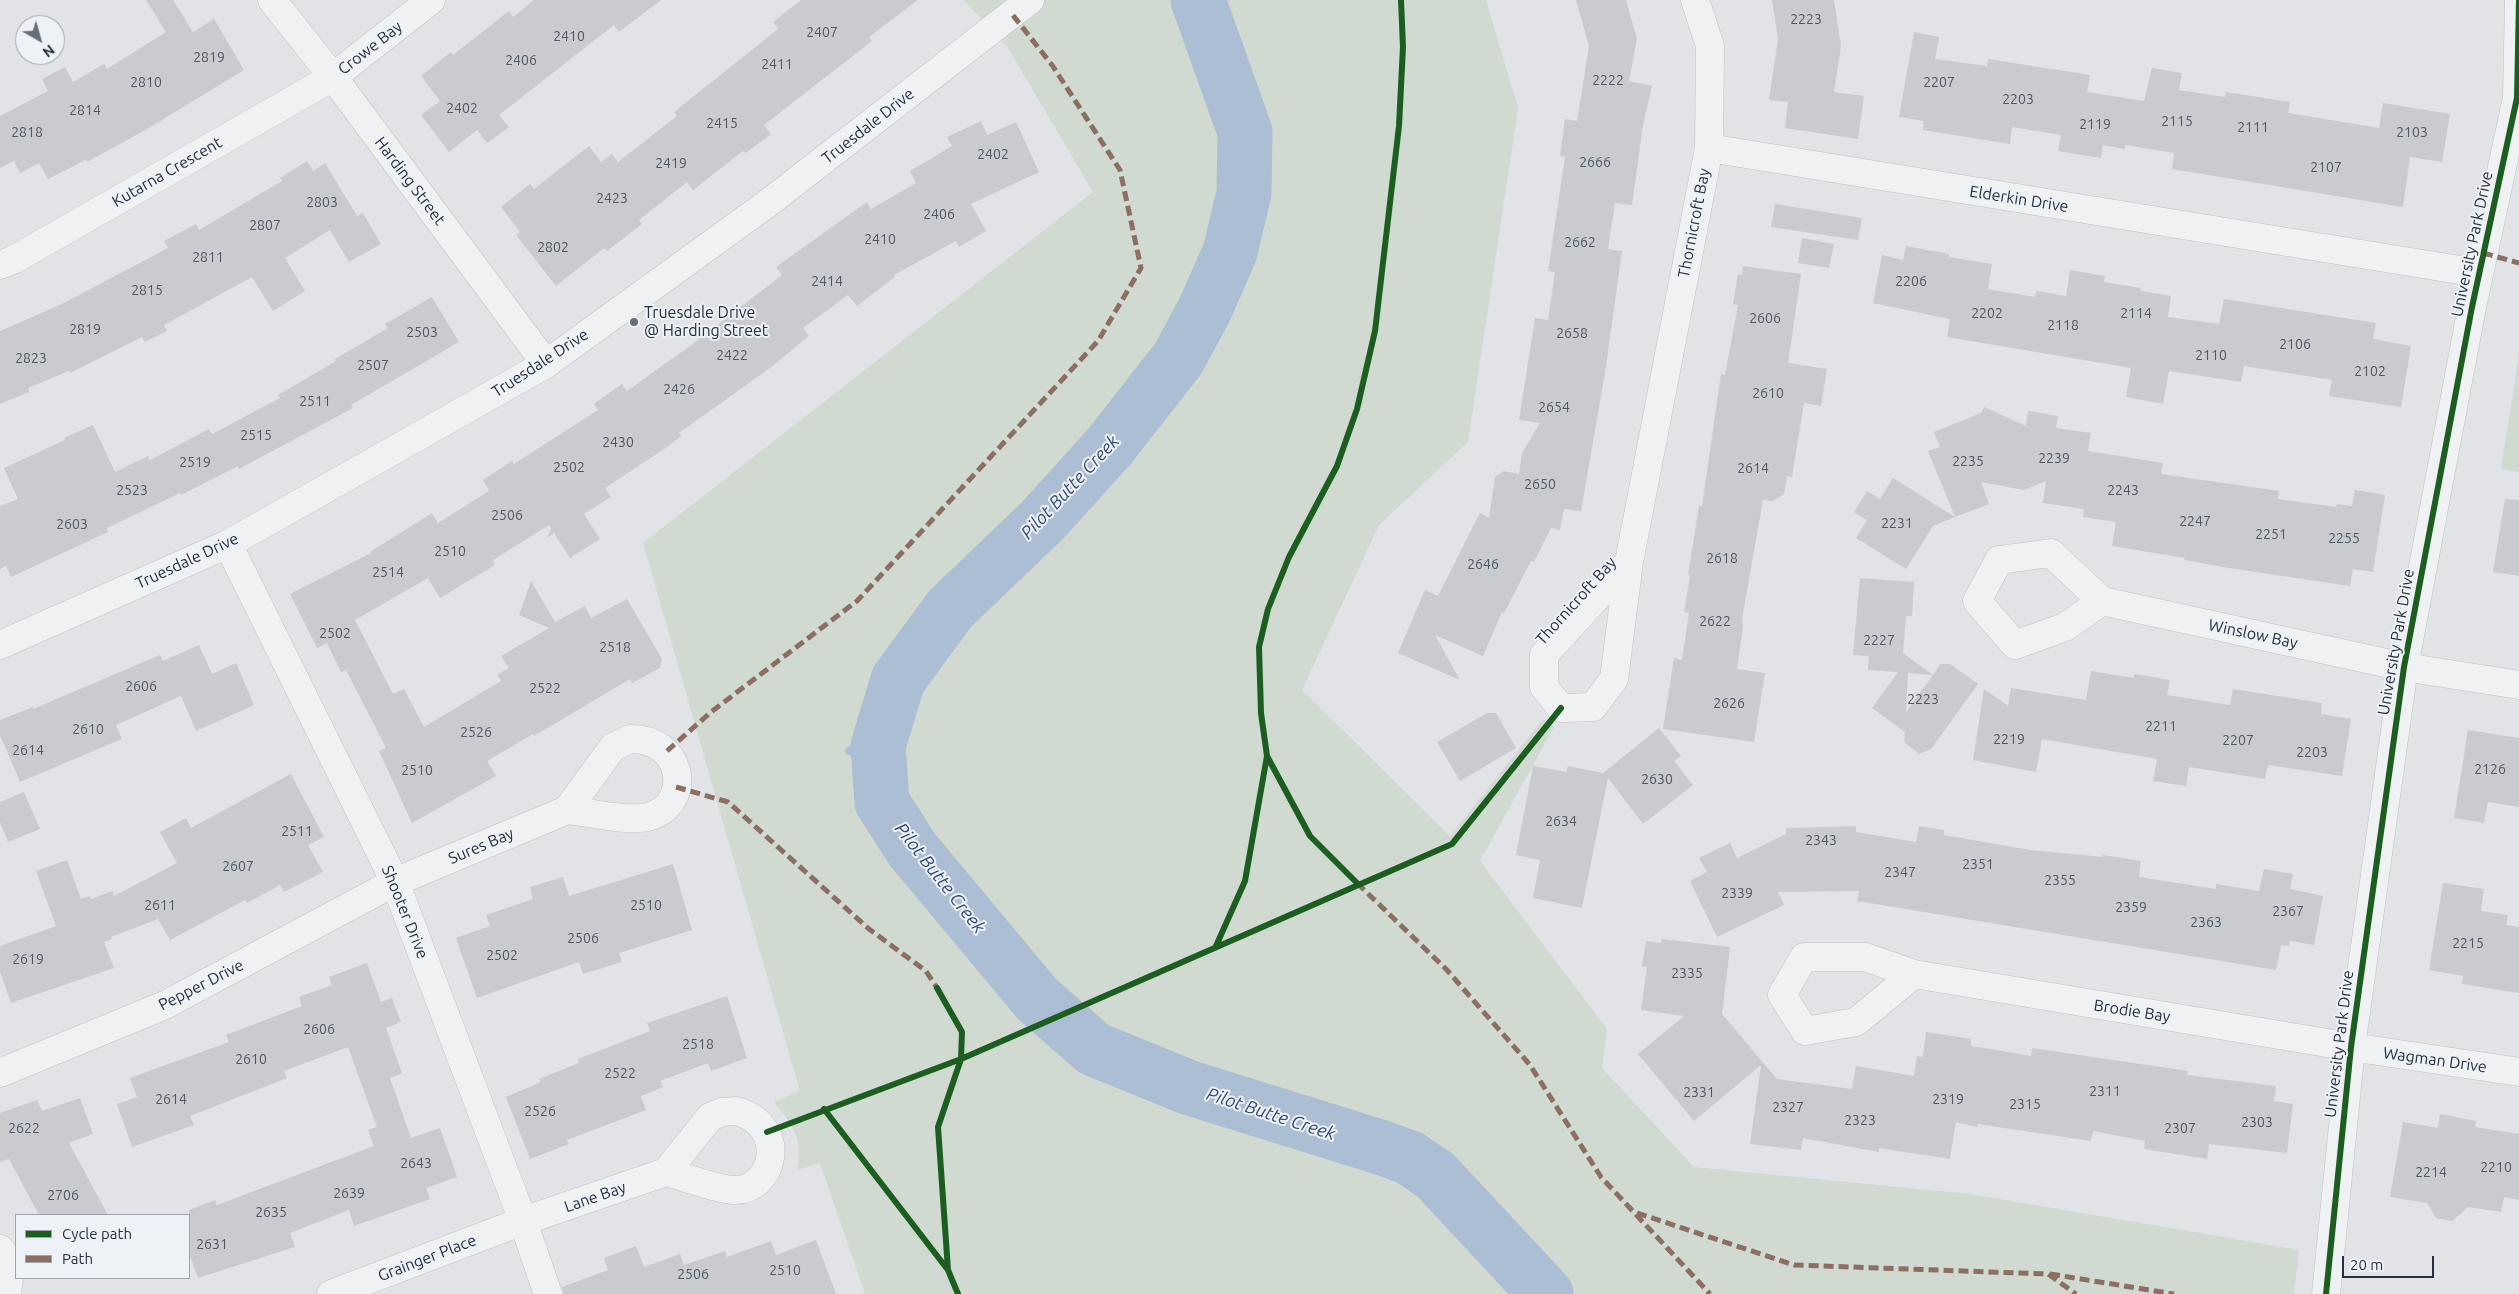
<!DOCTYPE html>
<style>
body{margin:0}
#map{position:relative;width:2519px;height:1294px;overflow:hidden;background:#e1e3e6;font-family:Ubuntu,sans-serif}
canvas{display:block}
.legend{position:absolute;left:15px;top:1214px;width:175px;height:65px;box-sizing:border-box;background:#eef1f6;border:1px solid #9ea3ae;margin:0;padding:6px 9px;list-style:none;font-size:15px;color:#262f41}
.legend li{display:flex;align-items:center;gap:10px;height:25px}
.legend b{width:25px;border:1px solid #9ea3ae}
.north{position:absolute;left:15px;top:15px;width:50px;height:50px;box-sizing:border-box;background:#eef1f6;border:1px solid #9ea3ae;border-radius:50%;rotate:142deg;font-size:14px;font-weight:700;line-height:20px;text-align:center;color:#262f41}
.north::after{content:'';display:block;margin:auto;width:18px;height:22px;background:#676e7b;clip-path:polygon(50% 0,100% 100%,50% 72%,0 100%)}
.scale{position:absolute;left:2342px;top:1256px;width:92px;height:22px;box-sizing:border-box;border:2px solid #262f41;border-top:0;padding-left:6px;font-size:15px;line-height:18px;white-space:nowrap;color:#262f41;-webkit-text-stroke:4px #eef1f6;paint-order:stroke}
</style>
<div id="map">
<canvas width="2519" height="1294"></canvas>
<ul class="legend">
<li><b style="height:6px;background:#1b5e20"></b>Cycle path</li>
<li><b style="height:6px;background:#8d6e63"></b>Path</li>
</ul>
<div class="north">N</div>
<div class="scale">20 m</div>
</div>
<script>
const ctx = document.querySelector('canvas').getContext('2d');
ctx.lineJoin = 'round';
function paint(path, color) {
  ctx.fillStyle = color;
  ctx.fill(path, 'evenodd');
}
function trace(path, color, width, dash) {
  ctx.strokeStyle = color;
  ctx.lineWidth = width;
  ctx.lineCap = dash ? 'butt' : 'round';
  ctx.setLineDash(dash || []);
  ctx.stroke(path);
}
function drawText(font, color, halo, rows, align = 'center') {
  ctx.font = font + ' Ubuntu,sans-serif';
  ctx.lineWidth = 4;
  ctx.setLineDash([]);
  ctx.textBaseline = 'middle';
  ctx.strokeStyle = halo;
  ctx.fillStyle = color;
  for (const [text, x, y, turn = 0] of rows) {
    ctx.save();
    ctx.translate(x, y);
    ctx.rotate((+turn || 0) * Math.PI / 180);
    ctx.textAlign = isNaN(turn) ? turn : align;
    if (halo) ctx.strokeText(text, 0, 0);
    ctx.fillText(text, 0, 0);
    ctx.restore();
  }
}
paint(new Path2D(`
 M 964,0 L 1486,0 L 1518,108 L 1468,442 L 1379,525 L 1302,690 L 1450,836 L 1543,719 L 1554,727 L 1480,861 L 1607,1029 L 1602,1068 L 1694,1167 L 1970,1194 L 2299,1250 L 2294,1294 L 865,1294 L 820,1163 L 797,1170 C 803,1137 794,1127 774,1102 L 800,1091 L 643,543 L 1093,192 L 1008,48 Z
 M 2519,355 L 2519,472 L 2501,469 Z`), '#d0dad1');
trace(new Path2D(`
 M 850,751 C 863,748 871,747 880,737`), '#acbed4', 9);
trace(new Path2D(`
 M 1198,0 L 1245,132 L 1244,193 L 1230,252 L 1205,309 L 1178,359 L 1109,447 L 1042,521 L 950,609 L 898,680 L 878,746 L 882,802 L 912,849 L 1037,999 L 1094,1049 L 1190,1088 L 1383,1148 L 1410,1158 L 1435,1175 L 1546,1294`), '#acbed4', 55);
paint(new Path2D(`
 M 146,0 L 173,0 L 193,32 L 214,19 L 244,70 L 147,129 L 87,162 L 86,160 L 48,179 L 39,163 L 20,173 L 14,161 L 0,168 L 0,116 L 48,91 L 42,79 L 65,67 L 73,82 L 104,64 L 107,69 L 166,32 Z
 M 534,0 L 661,0 L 619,32 L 614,25 L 499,115 L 509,127 L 487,143 L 477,130 L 449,152 L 421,115 L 440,101 L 421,76 L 451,52 L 453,55 L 509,11 L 513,17 Z
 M 801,0 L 918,0 L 869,37 L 872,41 L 764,125 L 771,134 L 746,153 L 743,151 L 693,190 L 687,182 L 639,220 L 642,224 L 607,251 L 604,248 L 556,286 L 516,235 L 520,232 L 501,207 L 530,184 L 534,189 L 589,146 L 601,162 L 612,154 L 618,162 L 677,116 L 674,112 L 778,29 L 773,22 Z
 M 1576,0 L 1626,0 L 1637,39 L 1629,81 L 1652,86 L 1643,125 L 1632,205 L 1615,203 L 1608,249 L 1622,251 L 1605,373 L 1581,511 L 1564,509 L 1560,530 L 1551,528 L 1534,562 L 1531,561 L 1504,613 L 1502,612 L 1483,656 L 1435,635 L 1460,680 L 1398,653 L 1425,590 L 1438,596 L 1480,513 L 1489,518 L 1495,477 L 1504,471 L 1519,474 L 1522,453 L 1540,423 L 1519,420 L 1535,318 L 1548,320 L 1555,272 L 1548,271 L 1565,157 L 1560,156 L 1565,119 L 1577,121 L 1589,46 Z
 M 1772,0 L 1834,0 L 1841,46 L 1834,92 L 1864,96 L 1858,139 L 1785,128 L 1788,102 L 1769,100 L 1778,39 Z
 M 1914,32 L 1939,37 L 1935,59 L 1987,66 L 1988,59 L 2090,75 L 2087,92 L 2144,101 L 2152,68 L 2182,73 L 2179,90 L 2225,97 L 2226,92 L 2290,102 L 2288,113 L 2379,128 L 2383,103 L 2450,114 L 2442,162 L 2410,157 L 2403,207 L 2172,169 L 2174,153 L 2125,145 L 2125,149 L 2103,145 L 2101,158 L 2058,151 L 2061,135 L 2012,127 L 2010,144 L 1923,130 L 1924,121 L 1899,117 Z
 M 981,121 L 987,135 L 1016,122 L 1039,172 L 971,204 L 986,231 L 959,247 L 956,241 L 894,275 L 895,277 L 857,306 L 848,295 L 803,328 L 809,336 L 770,368 L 679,433 L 681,436 L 667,447 L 605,488 L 611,497 L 584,514 L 600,539 L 570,558 L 554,533 L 547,538 L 551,528 L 549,525 L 493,560 L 495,565 L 440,598 L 428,578 L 355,620 L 393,694 L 404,689 L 424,727 L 501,681 L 497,675 L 509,668 L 501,656 L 549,628 L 519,615 L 531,581 L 555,622 L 585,606 L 591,618 L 627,599 L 662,659 L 660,668 L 632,683 L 630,679 L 534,736 L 533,734 L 487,761 L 496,776 L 412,823 L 379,751 L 386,748 L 346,670 L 341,672 L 327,643 L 317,648 L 290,594 L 371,553 L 370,552 L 432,513 L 438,523 L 489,491 L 483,480 L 512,461 L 514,464 L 598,410 L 594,404 L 622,384 L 627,391 L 694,343 L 782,275 L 776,267 L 867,202 L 871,209 L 916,183 L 910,171 L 952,146 L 947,137 Z
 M 307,161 L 313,171 L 325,163 L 357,216 L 363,213 L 381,244 L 349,262 L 330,230 L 285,258 L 305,291 L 273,311 L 252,277 L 164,325 L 167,331 L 145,342 L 142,337 L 70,373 L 69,371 L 28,388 L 29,392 L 0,404 L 0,331 L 60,305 L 168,248 L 164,241 L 196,224 L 199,230 L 282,181 L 280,178 Z
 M 1775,204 L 1862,218 L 1858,240 L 1771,227 Z
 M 1802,238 L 1834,244 L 1829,268 L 1798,263 Z
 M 1906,246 L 1949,254 L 1949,257 L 1992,264 L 1988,289 L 2035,297 L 2036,291 L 2066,296 L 2070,270 L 2105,276 L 2104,282 L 2141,288 L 2140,291 L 2171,296 L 2168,317 L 2219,324 L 2224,299 L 2376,323 L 2373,339 L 2411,346 L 2401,407 L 2329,396 L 2332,380 L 2244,366 L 2241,382 L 2169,371 L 2163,404 L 2126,397 L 2131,368 L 1947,337 L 1950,319 L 1873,303 L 1882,255 L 1903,260 Z
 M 1743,266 L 1801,274 L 1788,363 L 1827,369 L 1821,406 L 1804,403 L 1792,477 L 1787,476 L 1784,494 L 1773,501 L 1763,500 L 1742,619 L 1743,626 L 1737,669 L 1765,673 L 1754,742 L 1663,729 L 1674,658 L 1682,660 L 1689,613 L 1684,612 L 1690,576 L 1688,575 L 1699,506 L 1702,506 L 1721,374 L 1725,375 L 1738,305 L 1733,304 L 1738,274 L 1742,275 Z
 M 432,297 L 459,342 L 351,405 L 353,408 L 239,469 L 238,466 L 181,495 L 180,493 L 107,528 L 108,532 L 11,577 L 6,566 L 0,569 L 0,506 L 18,499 L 4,468 L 65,440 L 64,438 L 93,425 L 115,472 L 148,456 L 150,460 L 209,429 L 212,434 L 280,398 L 278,395 L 336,361 L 335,359 L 388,328 L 385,324 Z
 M 1984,407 L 2026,426 L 2028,411 L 2058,416 L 2056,428 L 2091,433 L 2088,451 L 2163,463 L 2161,474 L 2279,491 L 2278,499 L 2336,507 L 2337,504 L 2352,506 L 2355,490 L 2385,495 L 2373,572 L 2353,569 L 2350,586 L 2229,568 L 2184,560 L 2185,558 L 2112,546 L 2116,522 L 2083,517 L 2084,509 L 2043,503 L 2046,481 L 2024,490 L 1981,482 L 1989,504 L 1955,517 L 1928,451 L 1940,447 L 1934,432 L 1981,413 Z
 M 1893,478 L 1955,517 L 1933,526 L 1906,569 L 1856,538 L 1867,520 L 1854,512 L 1867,491 L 1880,499 Z
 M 2505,499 L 2519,500 L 2519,576 L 2493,572 Z
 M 1860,578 L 1914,582 L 1912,616 L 1906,616 L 1903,653 L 1933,675 L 1940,664 L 1950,664 L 1978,684 L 1931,749 L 1919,754 L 1904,742 L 1905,732 L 1872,708 L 1898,672 L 1868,670 L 1869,656 L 1853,655 ZM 1908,673 L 1933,675 L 1906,712 Z
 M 199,645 L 212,674 L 236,663 L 254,705 L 196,731 L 181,696 L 116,725 L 122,739 L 20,782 L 0,735 L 0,720 L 33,707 L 33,709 L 160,655 L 163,661 Z
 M 2091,671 L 2134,678 L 2134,674 L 2170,680 L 2167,695 L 2230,705 L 2233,689 L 2322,703 L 2321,714 L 2351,719 L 2342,776 L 2268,765 L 2265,779 L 2189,767 L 2186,786 L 2153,781 L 2157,759 L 2042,739 L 2036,772 L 1973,760 L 1984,689 L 2008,706 L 2011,688 L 2086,700 Z
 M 1487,713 L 1496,713 L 1516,748 L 1460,781 L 1437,742 Z
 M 1659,728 L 1681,756 L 1674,761 L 1693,785 L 1643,824 L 1608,778 L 1582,908 L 1533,898 L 1540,860 L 1516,855 L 1533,766 L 1566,772 L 1568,766 L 1603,773 Z
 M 2468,730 L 2519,738 L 2519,807 L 2488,802 L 2484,823 L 2454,818 Z
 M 291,774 L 324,837 L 308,845 L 323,872 L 284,892 L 280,885 L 247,903 L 245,900 L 170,940 L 158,919 L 111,937 L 112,939 L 104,942 L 114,968 L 11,1003 L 0,972 L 0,946 L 56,926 L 36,871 L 67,860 L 81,899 L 90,896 L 91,899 L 113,891 L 114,896 L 177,863 L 160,832 L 186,818 L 191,828 Z
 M 24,792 L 40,829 L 8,842 L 0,822 L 0,802 Z
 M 1856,826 L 1856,832 L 1916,842 L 1919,826 L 1944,830 L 1944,835 L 2030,850 L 2103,857 L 2103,855 L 2141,861 L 2139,877 L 2216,889 L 2216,884 L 2259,891 L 2264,869 L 2293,874 L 2290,889 L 2323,896 L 2314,945 L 2290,941 L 2289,946 L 2281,945 L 2276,970 L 1857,901 L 1859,891 L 1778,892 L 1784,905 L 1717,937 L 1690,881 L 1707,872 L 1699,858 L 1730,843 L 1737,858 L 1786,834 L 1786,828 Z
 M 673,864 L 692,930 L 619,953 L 622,962 L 583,974 L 579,962 L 477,998 L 456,938 L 490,926 L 486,915 L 533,899 L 530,887 L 563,877 L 569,896 Z
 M 2443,883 L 2484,889 L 2481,911 L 2508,915 L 2506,925 L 2519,927 L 2519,993 L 2462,984 L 2463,976 L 2429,970 Z
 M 1662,939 L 1730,947 L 1722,1014 L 1777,1079 L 1852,1089 L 1856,1066 L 1914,1076 L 1917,1056 L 1923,1057 L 1926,1032 L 1971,1039 L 1971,1046 L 2031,1056 L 2032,1048 L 2188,1071 L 2187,1075 L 2276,1086 L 2274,1101 L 2293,1104 L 2287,1153 L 2209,1144 L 2207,1159 L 2144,1149 L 2145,1141 L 2093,1131 L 2091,1141 L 1978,1124 L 1977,1127 L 1956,1122 L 1950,1159 L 1879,1148 L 1879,1152 L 1803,1138 L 1801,1150 L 1750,1144 L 1761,1065 L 1694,1121 L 1638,1054 L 1684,1016 L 1641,1010 L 1647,967 L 1642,966 L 1646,941 L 1661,943 Z
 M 367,963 L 381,1002 L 392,998 L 401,1022 L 386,1028 L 402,1073 L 390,1078 L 411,1138 L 440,1128 L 457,1177 L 426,1188 L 430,1199 L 354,1226 L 349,1210 L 290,1233 L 295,1247 L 198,1278 L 189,1253 L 189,1210 L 215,1200 L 217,1205 L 374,1146 L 368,1130 L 377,1127 L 348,1047 L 284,1071 L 287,1078 L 190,1116 L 194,1125 L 132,1147 L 117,1104 L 137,1097 L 130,1078 L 229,1042 L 226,1035 L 302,1006 L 299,997 L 332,985 L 329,977 Z
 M 727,996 L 747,1058 L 711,1071 L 708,1063 L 660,1081 L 663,1087 L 641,1096 L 646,1110 L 567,1140 L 569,1144 L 530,1159 L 506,1097 L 541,1082 L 539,1079 L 579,1063 L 578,1059 L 650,1031 L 647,1023 Z
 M 80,1098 L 93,1134 L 69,1143 L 108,1215 L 39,1215 L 9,1159 L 0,1162 L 0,1113 L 37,1100 L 42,1111 Z
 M 2440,1114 L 2476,1121 L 2475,1127 L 2519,1134 L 2519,1200 L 2504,1197 L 2501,1212 L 2468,1207 L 2452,1221 L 2436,1218 L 2427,1203 L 2390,1197 L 2403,1122 L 2438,1128 Z
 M 816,1240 L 836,1294 L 563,1294 L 562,1287 L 608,1270 L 604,1258 L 636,1246 L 644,1267 L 680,1254 L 684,1265 L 725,1251 L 727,1257 L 771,1241 L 776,1255 Z`), '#c9cbce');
const minor = new Path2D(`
 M 272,0 L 333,77 L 546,364
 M 1695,0 L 1710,46 L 1709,148 L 2478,273
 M 0,265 L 15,259 L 333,77 L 431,0
 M 228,544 L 395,882 L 523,1221 L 548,1294
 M 1629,562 L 1544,655 L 1544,687 L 1561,708 L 1593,707 L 1614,679 L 1629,562 L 1709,148
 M 2102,601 L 2065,627 L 2015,645 L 1977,601 L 1999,560 L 2051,553 L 2102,601 L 2404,667 L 2519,685
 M 0,645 L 228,544 L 546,364 L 768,203 L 1030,0
 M 630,739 C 681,737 695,800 651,816 C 630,823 589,812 567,810 L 613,747 Z
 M 1914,974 L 1856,1022 L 1805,1031 L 1782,995 L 1804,957 L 1865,957 L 1914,974 L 2351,1047 L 2519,1072
 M 0,1073 L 165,1005 L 395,882 L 567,810
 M 736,1111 C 791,1126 773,1193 733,1190 C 715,1189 685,1177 666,1172 L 710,1117 L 722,1112 Z
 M 0,1249 C 11,1263 11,1278 6,1294
 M 331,1294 L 523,1221 L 666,1172
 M 2326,1294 L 2351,1047 L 2404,667 L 2472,307 L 2517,98 L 2519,0`);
trace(minor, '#bfc1c4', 29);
trace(minor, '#f0f1f3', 28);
trace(new Path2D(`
 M 2483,253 L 2519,263
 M 667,751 L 711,712 L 857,601 L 1098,341 L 1141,268 L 1120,170 L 1052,65 L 1012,14
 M 676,787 L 728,802 L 869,929 L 926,971 L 939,991
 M 1357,883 L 1446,969 L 1530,1065 L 1601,1177 L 1710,1294
 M 1637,1213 L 1794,1265 L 2048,1274 L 2076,1294
 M 2050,1274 L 2174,1294`), '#8d6e63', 5, [10, 5]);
trace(new Path2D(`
 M 1267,756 L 1310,836 L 1358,884
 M 1216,946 L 1245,881 L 1267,756 L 1261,713 L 1259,647 L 1268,609 L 1289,557 L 1337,466 L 1357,409 L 1375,331 L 1399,126 L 1403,47 L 1401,0
 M 937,988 L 962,1032 L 961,1059 L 938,1127 L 948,1270 L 958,1294
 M 824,1109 L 948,1270
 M 767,1132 L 961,1059 L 1452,844 L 1561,708
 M 2326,1294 L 2351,1047 L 2404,667 L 2472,307 L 2517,98 L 2519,0`), '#1b5e20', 6);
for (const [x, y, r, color] of [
 [634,322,5,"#676e7b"]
]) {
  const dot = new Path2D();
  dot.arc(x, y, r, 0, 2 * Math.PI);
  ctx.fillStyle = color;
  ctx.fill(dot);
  trace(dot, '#eef1f6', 2);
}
drawText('14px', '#505765', null, [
 ["2223",1806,19],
 ["2407",822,32],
 ["2410",569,36],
 ["2819",209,57],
 ["2406",521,60],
 ["2411",777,64],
 ["2222",1608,80],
 ["2810",146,82],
 ["2207",1939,82],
 ["2203",2018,99],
 ["2402",462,108],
 ["2814",85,110],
 ["2115",2177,121],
 ["2415",722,123],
 ["2119",2095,124],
 ["2111",2253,127],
 ["2818",27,132],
 ["2103",2412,132],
 ["2402",993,154],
 ["2666",1595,162],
 ["2419",671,163],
 ["2107",2326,167],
 ["2423",612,198],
 ["2803",322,202],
 ["2406",939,214],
 ["2807",265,225],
 ["2410",880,239],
 ["2662",1580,242],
 ["2802",553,247],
 ["2811",208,257],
 ["2414",827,281],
 ["2206",1911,281],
 ["2815",147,290],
 ["2202",1987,313],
 ["2114",2136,313],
 ["2606",1765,318],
 ["2118",2063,325],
 ["2819",85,329],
 ["2503",422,332],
 ["2658",1572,333],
 ["2106",2295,344],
 ["2422",732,355],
 ["2110",2211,355],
 ["2823",31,358],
 ["2507",373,365],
 ["2102",2370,371],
 ["2426",679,389],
 ["2610",1768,393],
 ["2511",315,401],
 ["2654",1554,407],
 ["2515",256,435],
 ["2430",618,442],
 ["2239",2054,458],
 ["2235",1968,461],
 ["2519",195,462],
 ["2502",569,467],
 ["2614",1753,468],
 ["2650",1540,484],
 ["2523",132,490],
 ["2243",2123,490],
 ["2506",507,515],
 ["2247",2195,521],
 ["2231",1897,523],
 ["2603",72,524],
 ["2251",2271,534],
 ["2255",2344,538],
 ["2510",450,551],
 ["2618",1722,558],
 ["2646",1483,564],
 ["2514",388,572],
 ["2622",1715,621],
 ["2502",335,633],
 ["2227",1879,640],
 ["2518",615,647],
 ["2606",141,686],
 ["2522",545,688],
 ["2223",1923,699],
 ["2626",1729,703],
 ["2211",2161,726],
 ["2610",88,729],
 ["2526",476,732],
 ["2219",2009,739],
 ["2207",2238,740],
 ["2614",28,750],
 ["2203",2312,752],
 ["2126",2490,769],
 ["2510",417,770],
 ["2630",1657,779],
 ["2634",1561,821],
 ["2511",297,831],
 ["2343",1821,840],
 ["2351",1978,864],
 ["2607",238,866],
 ["2347",1900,872],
 ["2355",2060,880],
 ["2339",1737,893],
 ["2611",160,905],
 ["2510",646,905],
 ["2359",2131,907],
 ["2367",2288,911],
 ["2363",2206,922],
 ["2506",583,938],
 ["2215",2468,943],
 ["2502",502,955],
 ["2619",28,959],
 ["2335",1687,973],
 ["2606",319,1029],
 ["2518",698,1044],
 ["2610",251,1059],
 ["2522",620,1073],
 ["2311",2105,1091],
 ["2331",1699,1092],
 ["2614",171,1099],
 ["2319",1948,1099],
 ["2315",2025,1104],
 ["2327",1788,1107],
 ["2526",540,1111],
 ["2323",1860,1120],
 ["2303",2257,1122],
 ["2622",24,1128],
 ["2307",2180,1128],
 ["2643",416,1163],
 ["2210",2496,1167],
 ["2214",2431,1172],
 ["2639",349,1193],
 ["2706",63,1195],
 ["2635",271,1212],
 ["2631",212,1244],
 ["2510",785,1270],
 ["2506",693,1274]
]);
drawText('16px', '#262f41', '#eef1f6', [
 ["Crowe Bay",370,48,-38],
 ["Truesdale Drive",868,126,-38],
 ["Kutarna Crescent",167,172,-30],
 ["Harding Street",410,181,53],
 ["Elderkin Drive",2019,199,9],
 ["Thornicroft Bay",1694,223,-79],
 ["University Park Drive",2472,244,-78],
 ["Truesdale Drive",540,363,-33],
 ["Truesdale Drive",187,561,-25],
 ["Thornicroft Bay",1576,601,-48],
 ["Winslow Bay",2253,634,12],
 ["University Park Drive",2396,642,-80],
 ["Sures Bay",481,846,-23],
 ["Shooter Drive",405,912,68],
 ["Pepper Drive",201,985,-27],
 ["Brodie Bay",2132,1011,9],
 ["University Park Drive",2339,1044,-83],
 ["Wagman Drive",2435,1060,8],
 ["Lane Bay",595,1197,-19],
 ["Grainger Place",427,1258,-21]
]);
drawText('16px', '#262f41', '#eef1f6', [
 ["Truesdale Drive",644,313],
 ["@ Harding Street",644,331]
], 'left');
drawText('italic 18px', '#2e4c77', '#eef1f6', [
 ["Pilot Butte Creek",1070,487,-47],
 ["Pilot Butte Creek",940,878,52],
 ["Pilot Butte Creek",1271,1114,18]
]);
</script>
